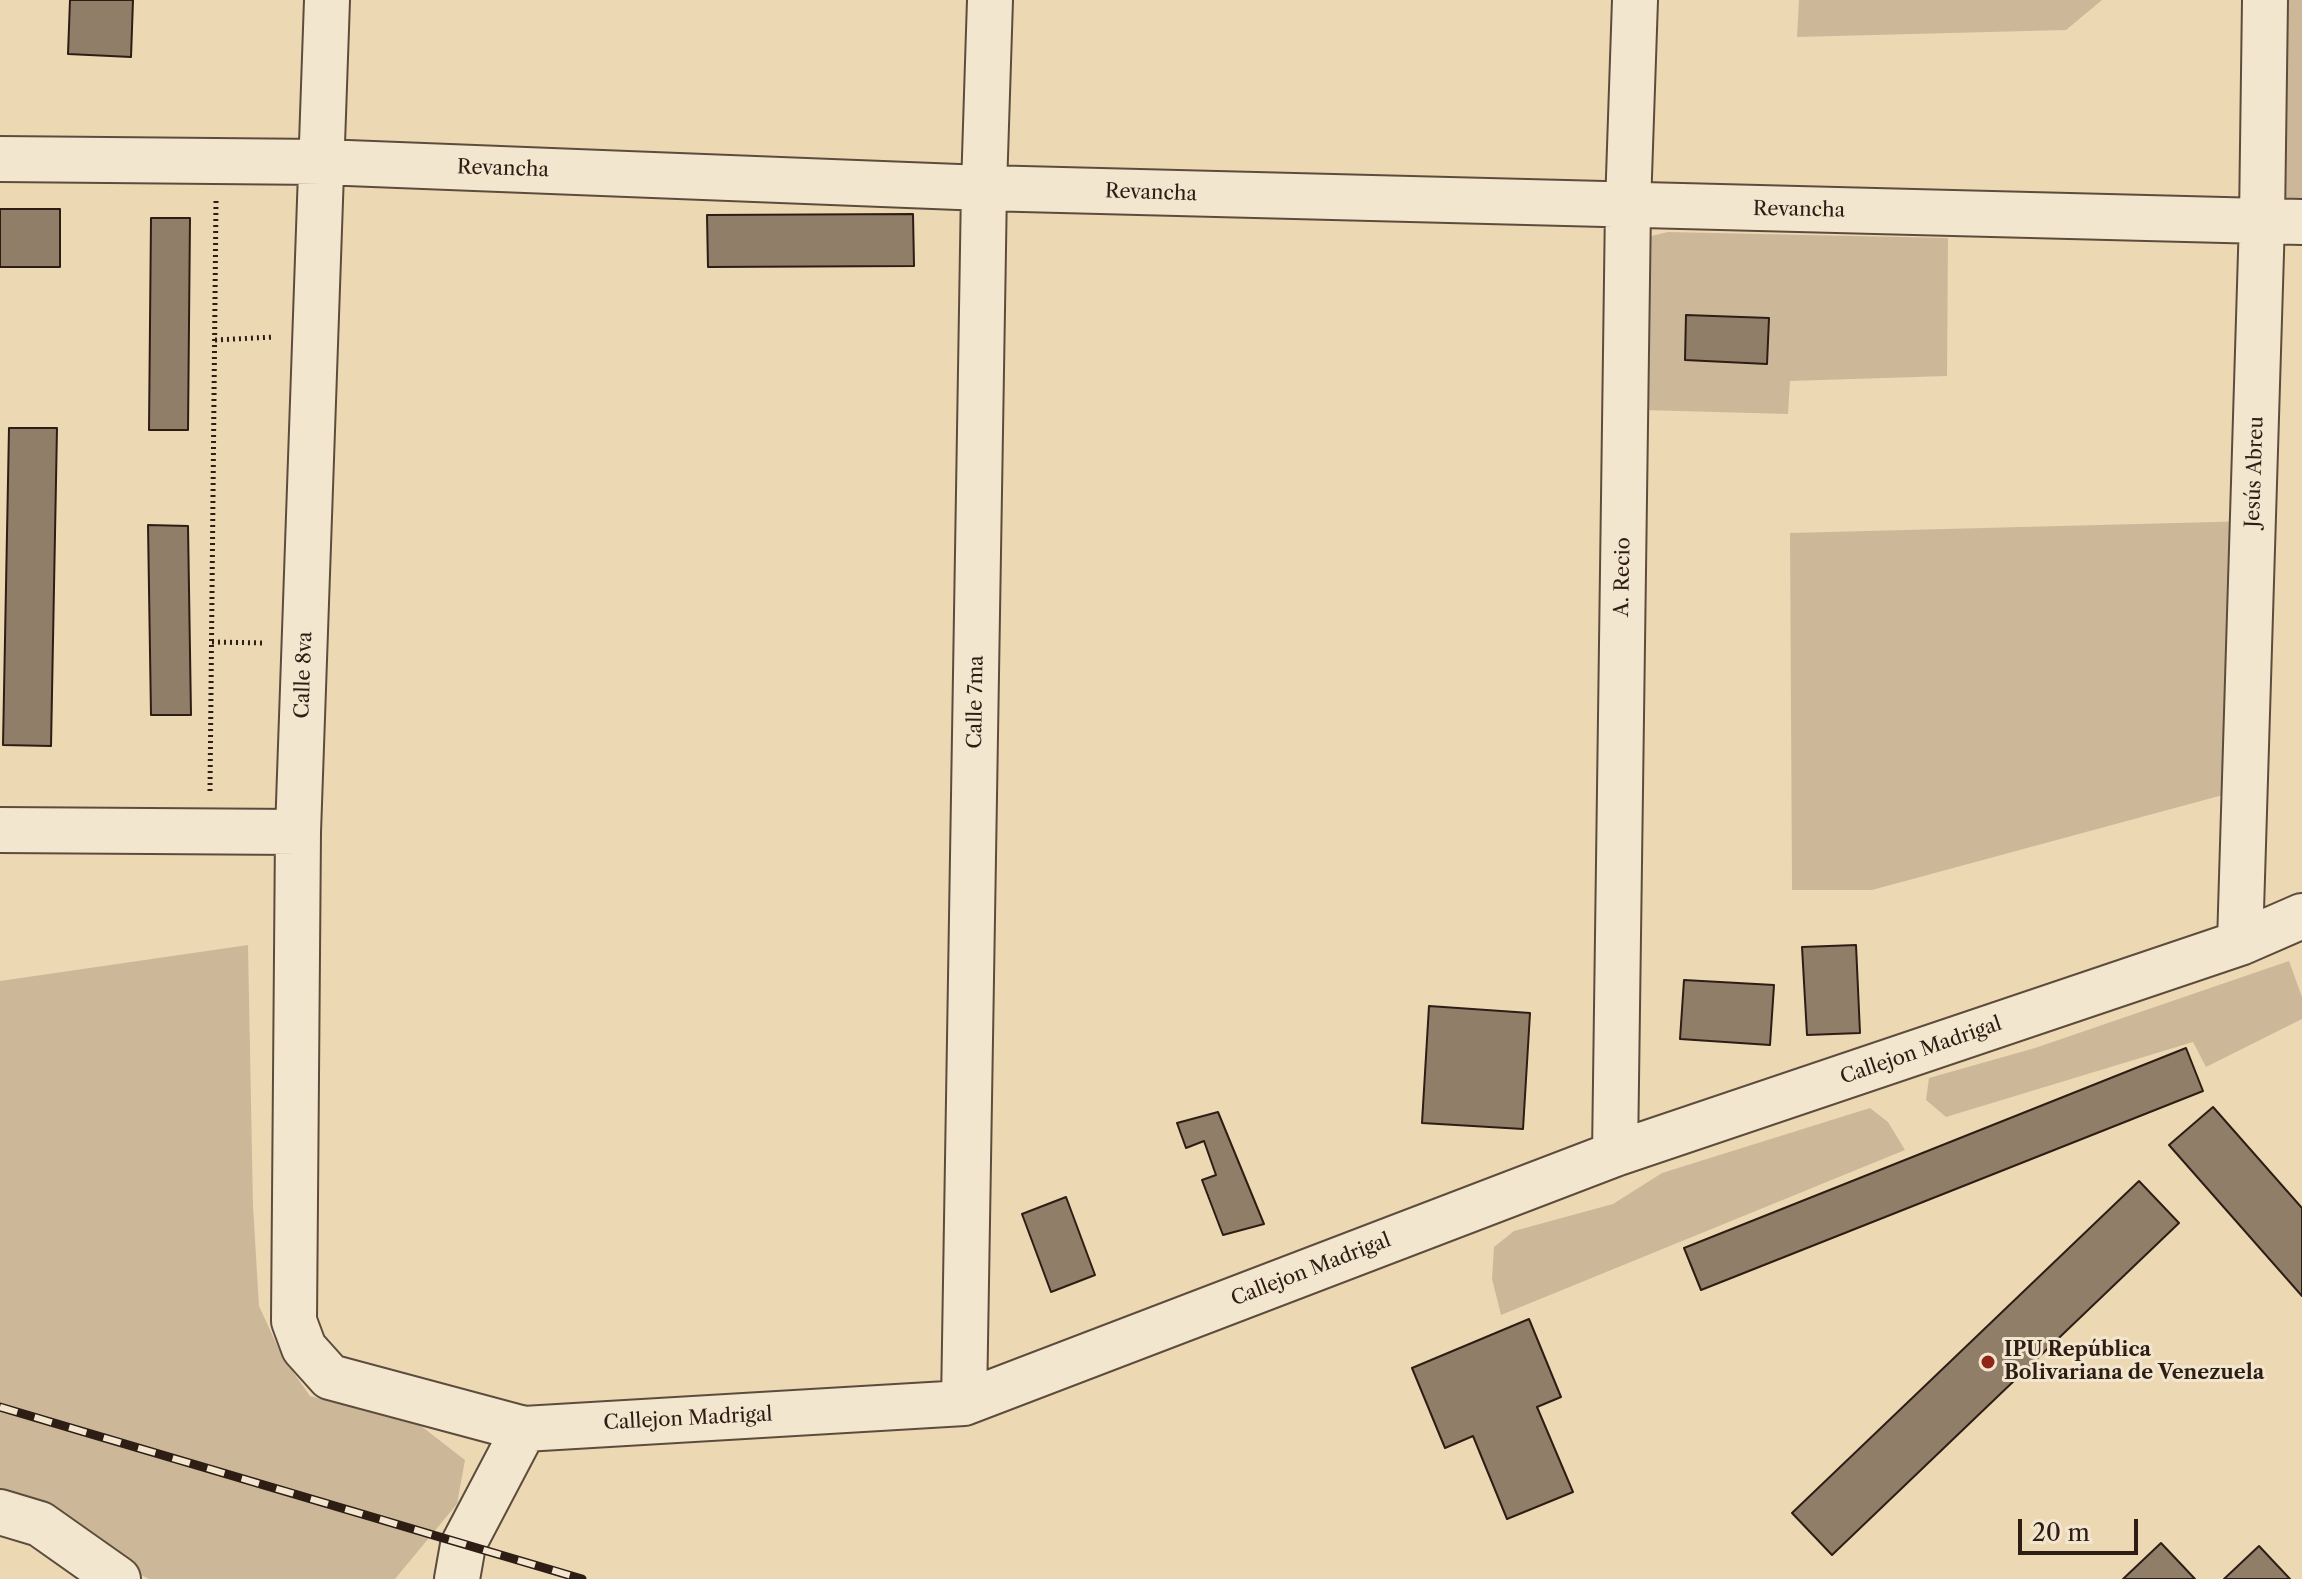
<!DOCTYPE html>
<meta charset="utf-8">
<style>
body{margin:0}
#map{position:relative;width:2302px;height:1579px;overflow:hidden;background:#edd8b4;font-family:"Libre Caslon Text",serif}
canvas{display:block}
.scale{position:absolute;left:2018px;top:1519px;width:120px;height:36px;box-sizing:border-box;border:4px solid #2d1d15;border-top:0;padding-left:10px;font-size:24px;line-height:28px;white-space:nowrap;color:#2d1d15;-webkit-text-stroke:6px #f3e6ce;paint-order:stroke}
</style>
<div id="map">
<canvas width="2302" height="1579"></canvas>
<div class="scale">20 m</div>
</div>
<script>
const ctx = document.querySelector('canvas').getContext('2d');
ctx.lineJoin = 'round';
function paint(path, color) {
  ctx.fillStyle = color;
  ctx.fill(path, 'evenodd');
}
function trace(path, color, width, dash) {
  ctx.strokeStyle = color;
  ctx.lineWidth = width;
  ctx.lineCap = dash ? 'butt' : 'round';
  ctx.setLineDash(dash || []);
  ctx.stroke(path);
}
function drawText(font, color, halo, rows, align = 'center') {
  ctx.font = font + ' "Libre Caslon Text",serif';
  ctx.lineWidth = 6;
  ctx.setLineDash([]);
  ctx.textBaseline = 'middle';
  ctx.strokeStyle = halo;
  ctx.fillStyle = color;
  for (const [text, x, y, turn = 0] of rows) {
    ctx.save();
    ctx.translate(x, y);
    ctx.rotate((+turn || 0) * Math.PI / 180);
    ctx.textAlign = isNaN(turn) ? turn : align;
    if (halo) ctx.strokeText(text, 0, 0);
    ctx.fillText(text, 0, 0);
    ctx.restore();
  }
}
paint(new Path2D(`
 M 1799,0 L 2102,0 L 2066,30 L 1797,37 Z
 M 2265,0 L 2302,0 L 2302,222 L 2262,220 Z
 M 1668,232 L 1948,238 L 1947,376 L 1790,381 L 1788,414 L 1643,410 L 1636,249 L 1651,236 Z
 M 2253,521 L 2245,789 L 1872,890 L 1792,890 L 1790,533 Z
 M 248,945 L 253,1206 L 259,1306 L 282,1356 L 310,1396 L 421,1426 L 465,1460 L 457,1504 L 395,1579 L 149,1579 L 40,1524 L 0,1512 L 0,981 Z
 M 2289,961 L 2302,997 L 2302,1019 L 2206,1067 L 2193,1042 L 1946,1117 L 1926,1100 L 1929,1078 L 2035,1048 Z
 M 1870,1108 L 1888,1122 L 1905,1150 L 1501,1315 L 1492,1279 L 1494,1247 L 1514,1231 L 1613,1204 L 1662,1173 Z`), '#ccb899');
const building = new Path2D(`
 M 70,0 L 133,0 L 131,57 L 68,54 Z
 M 0,209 L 60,209 L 60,267 L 0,267 Z
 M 913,214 L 914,266 L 708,267 L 707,215 Z
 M 151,218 L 190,218 L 188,430 L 149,430 Z
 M 1686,315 L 1769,318 L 1767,364 L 1685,360 Z
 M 9,428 L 57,428 L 51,746 L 3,745 Z
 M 148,525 L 188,526 L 191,715 L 151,715 Z
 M 1856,945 L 1860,1033 L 1807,1035 L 1802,947 Z
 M 1684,980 L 1774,985 L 1770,1045 L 1680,1039 Z
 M 1429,1006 L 1530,1013 L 1523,1129 L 1422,1123 Z
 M 2186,1048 L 2203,1091 L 1701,1290 L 1684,1248 Z
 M 2213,1107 L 2302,1208 L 2302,1296 L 2169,1145 Z
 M 1218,1112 L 1264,1224 L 1223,1235 L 1202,1180 L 1216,1175 L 1204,1141 L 1186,1148 L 1177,1123 Z
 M 2139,1181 L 2179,1223 L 1832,1555 L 1792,1513 Z
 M 1066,1197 L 1095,1275 L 1051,1292 L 1022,1214 Z
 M 1529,1319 L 1561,1397 L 1537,1407 L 1573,1492 L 1507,1519 L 1473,1436 L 1445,1448 L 1412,1368 Z
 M 2161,1543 L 2195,1579 L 2123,1579 Z
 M 2259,1546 L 2290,1579 L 2224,1579 Z`);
paint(building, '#917e68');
trace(building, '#2d1d15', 2);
const minor = new Path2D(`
 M 327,0 L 298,832 L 294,1321 L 304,1348 L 330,1377 L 524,1429 L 964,1403 L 1615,1154 L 2240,943 L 2302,916
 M 0,159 L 322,162 L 984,188 L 2302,222
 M 0,830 L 298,832
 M 2240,943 L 2262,220 L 2265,0
 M 1615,1154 L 1628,206 L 1635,0
 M 964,1403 L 984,188 L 990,0
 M 0,1512 L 40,1524 L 118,1579
 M 457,1579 L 463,1545 L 524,1429`);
trace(minor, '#5d4c3d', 48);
trace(new Path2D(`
 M 215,340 L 274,337
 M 212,642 L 264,643
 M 210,791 L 216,201`), '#2d1d15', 5, [2, 4]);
trace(minor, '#f3e6ce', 44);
const rail = new Path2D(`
 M 0,1407 L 582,1579`);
trace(rail, '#2d1d15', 9);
trace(rail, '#f3e6ce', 6, [18]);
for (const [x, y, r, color] of [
 [1988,1362,8,"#8f2418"]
]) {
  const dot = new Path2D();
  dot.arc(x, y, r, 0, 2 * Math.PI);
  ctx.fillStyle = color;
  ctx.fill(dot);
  trace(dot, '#f3e6ce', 3);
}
drawText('20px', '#2d1d15', '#f3e6ce', [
 ["Revancha",503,169,2],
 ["Revancha",1151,193,2],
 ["Revancha",1799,210,1],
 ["Jesús Abreu",2255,472,-88],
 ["A. Recio",1623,577,-89],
 ["Calle 8va",304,675,-88],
 ["Calle 7ma",976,702,-89],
 ["Callejon Madrigal",1921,1051,-19],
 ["Callejon Madrigal",1311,1270,-21],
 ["Callejon Madrigal",688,1419,-3]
]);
drawText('bold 20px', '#2d1d15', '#f3e6ce', [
 ["IPU República",2004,1350],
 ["Bolivariana de Venezuela",2004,1373]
], 'left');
</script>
